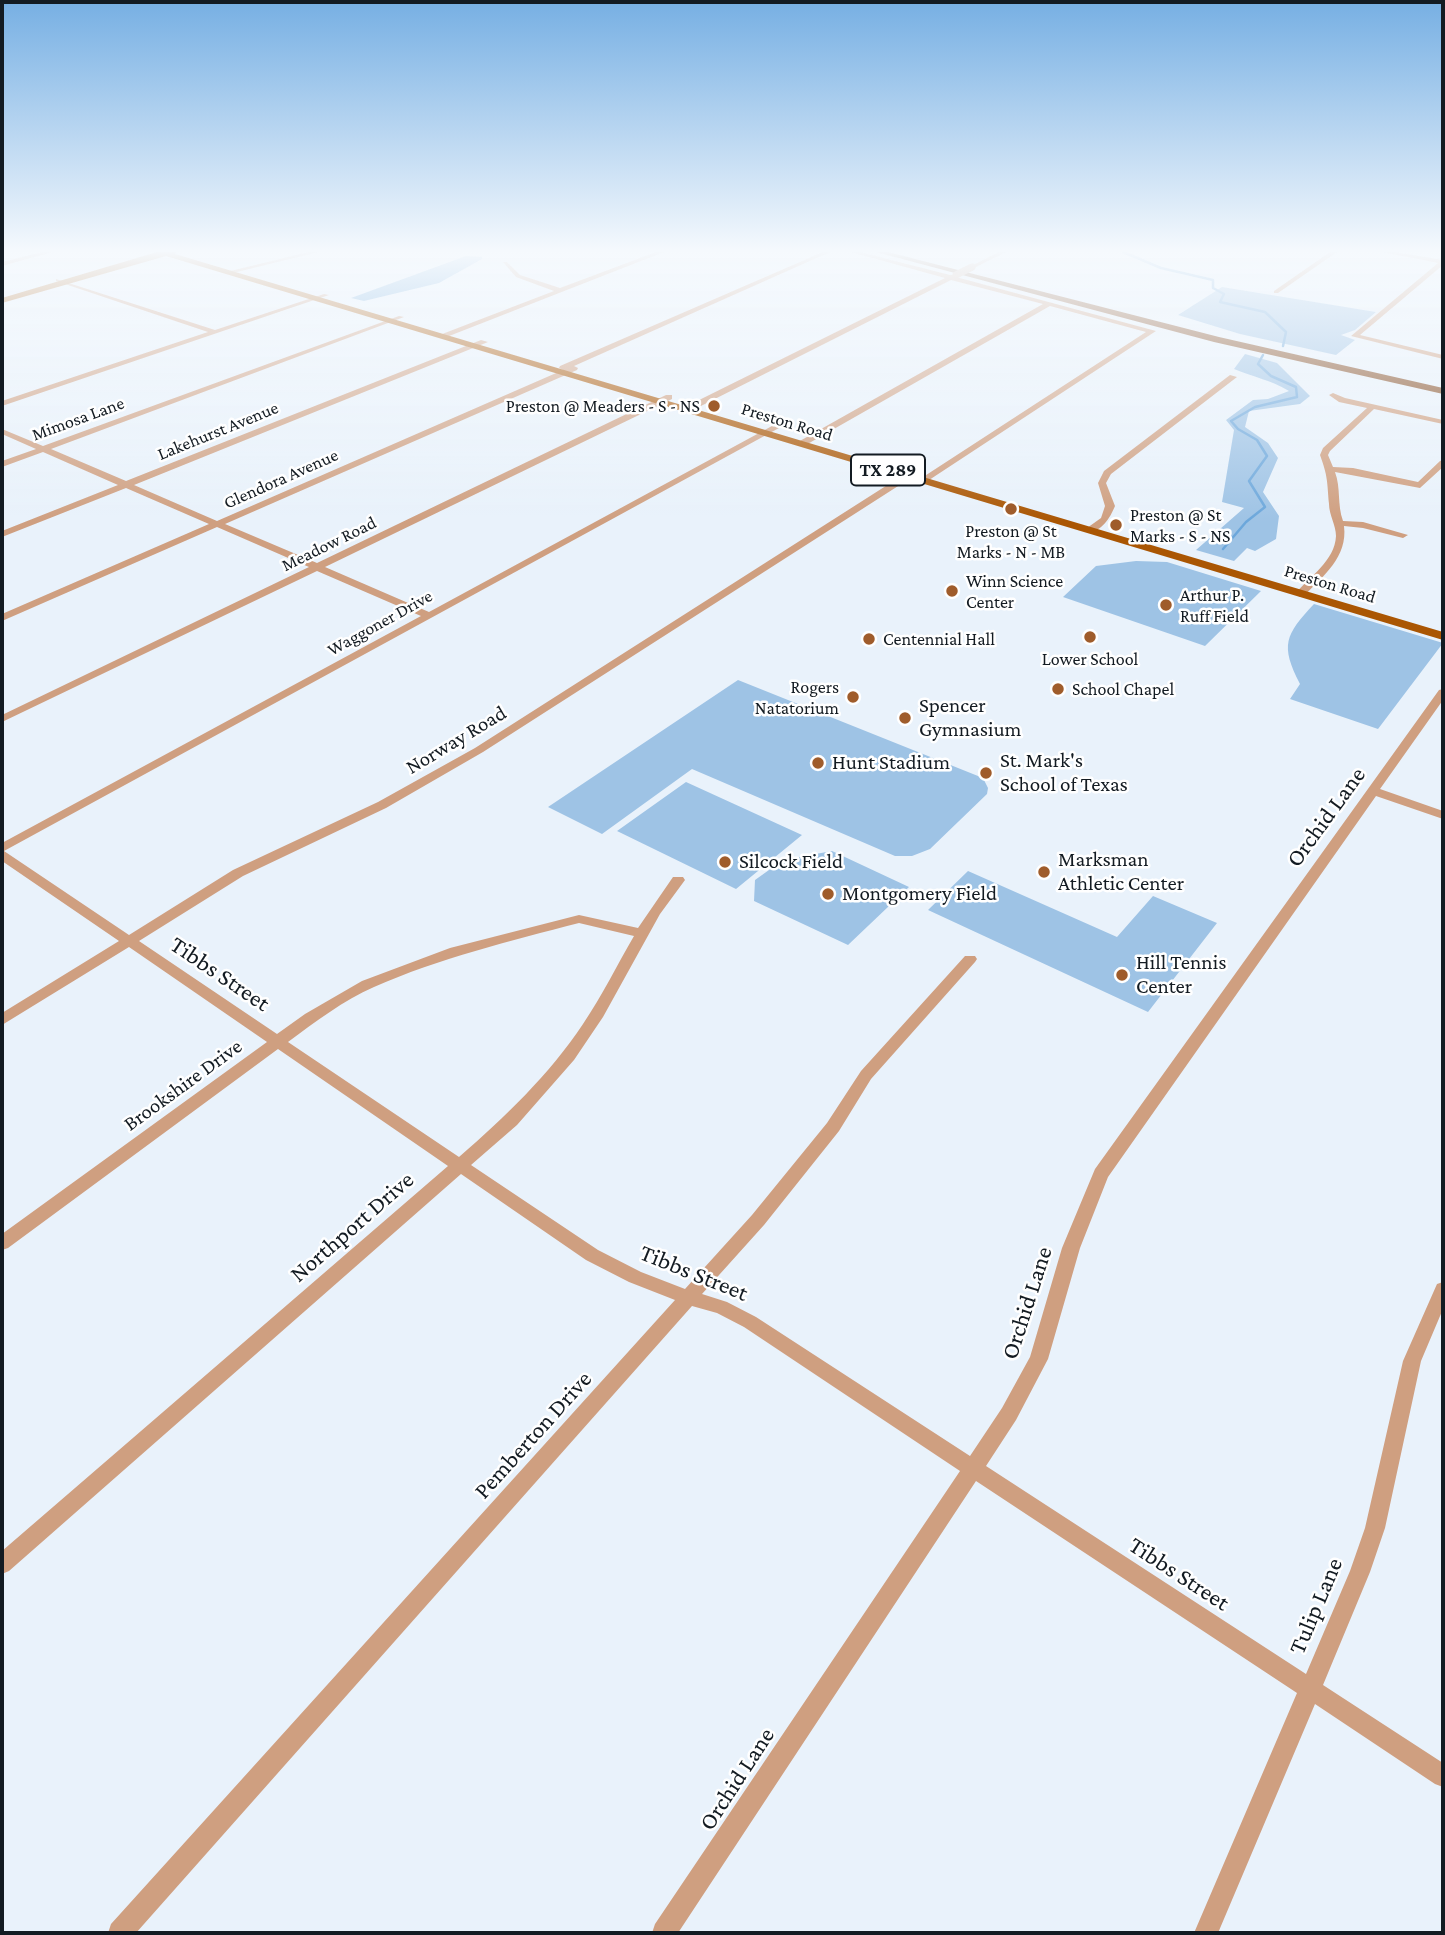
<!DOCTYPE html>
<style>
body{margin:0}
#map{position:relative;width:1445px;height:1935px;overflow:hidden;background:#e9f2fb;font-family:"Crimson Pro",serif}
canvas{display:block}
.frame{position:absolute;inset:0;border:4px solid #131b22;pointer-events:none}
</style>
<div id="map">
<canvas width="1445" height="1935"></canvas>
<div class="frame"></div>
</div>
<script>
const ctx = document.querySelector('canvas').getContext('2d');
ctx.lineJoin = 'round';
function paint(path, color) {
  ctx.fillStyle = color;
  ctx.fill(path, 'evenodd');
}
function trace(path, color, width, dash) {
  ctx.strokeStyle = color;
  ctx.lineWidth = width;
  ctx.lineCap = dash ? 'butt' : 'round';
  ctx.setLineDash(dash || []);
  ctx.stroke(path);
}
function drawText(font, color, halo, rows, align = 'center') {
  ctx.font = font + ' "Crimson Pro",serif';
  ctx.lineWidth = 5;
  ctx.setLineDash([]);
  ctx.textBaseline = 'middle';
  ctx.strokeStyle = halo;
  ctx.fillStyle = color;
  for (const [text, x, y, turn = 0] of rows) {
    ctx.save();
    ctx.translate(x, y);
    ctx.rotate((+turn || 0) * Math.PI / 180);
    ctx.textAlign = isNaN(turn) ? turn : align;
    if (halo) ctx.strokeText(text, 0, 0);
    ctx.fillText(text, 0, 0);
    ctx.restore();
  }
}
paint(new Path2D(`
 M 1222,287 L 1376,312 L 1355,330 L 1341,335 L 1355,340 L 1336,355 L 1240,334 L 1178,315 Z
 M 1245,354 L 1277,363 L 1310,396 L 1300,404 L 1249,411 L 1245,427 L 1268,443 L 1278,458 L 1263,492 L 1279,516 L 1276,539 L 1255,551 L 1247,548 L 1234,561 L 1196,550 L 1244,508 L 1222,502 L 1234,430 L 1226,420 L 1253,400 L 1268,399 L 1289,391 C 1271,380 1253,377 1234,369 Z
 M 1136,561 L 1167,562 L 1261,591 L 1205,646 L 1063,597 L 1096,566 Z
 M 1314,604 L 1443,643 L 1378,729 L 1290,699 L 1300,684 C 1280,645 1285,635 1314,604 Z
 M 738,680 L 983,778 L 988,788 L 987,794 L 930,849 L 912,856 L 895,856 L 692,769 L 602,834 L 548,807 Z
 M 686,782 L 802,835 L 736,889 L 617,831 Z
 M 832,851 L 909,887 L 848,945 L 754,901 L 755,880 L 783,860 Z
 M 968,871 L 1117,937 L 1153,896 L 1217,923 L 1148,1012 L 928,910 Z`), '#9ec3e5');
paint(new Path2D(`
 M 466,256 L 482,257 L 482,259 L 439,283 L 364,301 L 351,298 Z`), '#6ca7db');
trace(new Path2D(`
 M 1123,252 L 1161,268 L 1213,280 L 1213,288 L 1224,294 L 1220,302 L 1265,312 L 1286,332 L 1283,346
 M 1223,549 L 1246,522 L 1265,507 L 1249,481 L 1267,456 L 1257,440 L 1238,429 L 1231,421 L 1255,407 L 1297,397 L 1296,387 L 1271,376 L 1258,364 L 1263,355`), '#6ca7db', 2.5);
paint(new Path2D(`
 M 43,252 L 52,252 L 2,266 L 2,262 Z
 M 309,252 L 318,252 L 229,274 L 226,272 Z
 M 656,252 L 664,252 L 444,338 L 437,336 L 554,291 L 516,277 L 503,262 L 507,262 L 520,275 L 560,288 Z
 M 823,252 L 830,252 L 574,366 L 578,368 L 577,370 L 225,524 L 317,563 L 666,395 L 672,395 L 672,399 L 325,567 L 429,612 L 772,426 L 779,428 L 4,851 L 129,935 L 233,870 L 378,802 L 475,748 L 914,468 L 920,468 L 920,472 L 483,752 L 386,808 L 243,876 L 139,941 L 277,1034 L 305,1014 L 362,981 L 450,948 L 579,915 L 638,928 L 673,877 L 683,877 L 685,880 L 660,914 L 603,1017 L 574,1060 L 517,1125 L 471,1165 L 598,1250 L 641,1272 L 685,1289 L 752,1215 L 827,1123 L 861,1071 L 965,956 L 975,956 L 977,959 L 975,962 L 871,1079 L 839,1131 L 764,1225 L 702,1294 L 727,1302 L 756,1317 L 970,1456 L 1002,1408 L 1030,1357 L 1062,1248 L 1095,1169 L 1439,690 L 1443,689 L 1443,700 L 1380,789 L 1443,811 L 1443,819 L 1376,796 L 1108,1177 L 1080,1248 L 1048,1359 L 1016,1420 L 986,1466 L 1306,1674 L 1350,1571 L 1365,1528 L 1403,1361 L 1437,1284 L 1443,1282 L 1443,1309 L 1421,1361 L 1385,1528 L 1370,1572 L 1323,1685 L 1443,1763 L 1443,1787 L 1435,1784 L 1315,1704 L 1218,1933 L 1194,1933 L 1297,1693 L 976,1481 L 678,1933 L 652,1933 L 655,1924 L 960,1471 L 744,1327 L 717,1313 L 692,1306 L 136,1933 L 108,1933 L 111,1924 L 675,1300 L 629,1282 L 586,1260 L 461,1174 L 9,1571 L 2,1574 L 2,1551 L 448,1166 L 278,1049 L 8,1248 L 2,1250 L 2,1234 L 267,1042 L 129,947 L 2,1025 L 2,1013 L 119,941 L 2,861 L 2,843 L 421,616 L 317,571 L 2,722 L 2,715 L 309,567 L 217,527 L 2,621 L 2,614 L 209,524 L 126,488 L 2,537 L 2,531 L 118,485 L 43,452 L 2,467 L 2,461 L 36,449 L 2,434 L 2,429 L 43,446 L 399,316 L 404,317 L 51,449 L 126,481 L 481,340 L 488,342 L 134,485 L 217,521 L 563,370 L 559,368 L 560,366 ZM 579,923 L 634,936 C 617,965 602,996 583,1024 C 549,1075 505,1117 459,1157 L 288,1042 C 315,1022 344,1000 374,987 C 440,958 510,941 579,923 Z
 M 851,252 L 860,252 L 950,275 L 956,275 L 956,277 L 1156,331 L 923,484 L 919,481 L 920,479 L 1146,332 L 1050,306 L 804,446 L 798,446 L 798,442 L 1043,304 L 951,280 L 689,412 L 683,412 L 683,408 L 945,278 Z
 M 999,252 L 1006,252 L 974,268 L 969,267 Z
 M 1330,252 L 1337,252 L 1278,293 L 1274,293 L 1274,291 Z
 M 1383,252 L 1394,252 L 1443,260 L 1443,265 L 1360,335 L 1443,355 L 1443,359 L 1351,336 L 1438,263 Z
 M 56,279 L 215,330 L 324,294 L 329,295 L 2,406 L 2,401 L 208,332 L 56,281 Z
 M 1230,375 L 1237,377 L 1111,474 L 1106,483 L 1115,506 C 1110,518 1102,532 1087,532 L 1087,528 L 1101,518 L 1105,506 L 1098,483 L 1104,471 Z
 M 1333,393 L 1345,398 L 1443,420 L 1443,424 L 1374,409 L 1330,451 L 1328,455 L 1333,467 L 1353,468 L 1418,482 L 1440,461 L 1443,460 L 1443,467 L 1420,488 L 1335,472 C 1341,488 1337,504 1343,521 L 1363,522 L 1408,535 L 1403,538 L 1363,528 L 1344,526 C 1348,557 1323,576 1304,596 L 1300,597 L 1295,594 C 1309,577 1335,561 1336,536 C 1336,525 1329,515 1329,504 C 1327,481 1328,477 1320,455 L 1323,448 L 1367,408 L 1339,402 L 1329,395 Z`), '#cf9f80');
paint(new Path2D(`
 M 157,252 L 176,252 L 175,254 L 1443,632 L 1443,640 L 166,256 L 2,303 L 2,298 Z`), '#aa5603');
paint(new Path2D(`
 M 876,252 L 888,252 L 1219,337 L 1443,388 L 1443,394 L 1214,342 Z`), '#844b21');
trace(new Path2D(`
 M 956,275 L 972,267`), '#cf9f80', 7);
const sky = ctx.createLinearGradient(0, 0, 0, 522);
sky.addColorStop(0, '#76afe3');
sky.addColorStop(0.48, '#f5f9fd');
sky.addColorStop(1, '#f5f9fd00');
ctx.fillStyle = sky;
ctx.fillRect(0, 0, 1445, 522);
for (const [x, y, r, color] of [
 [714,406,7,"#9f5c2b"],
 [1011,509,7,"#9f5c2b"],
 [1116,525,7,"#9f5c2b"],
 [952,591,7,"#9f5c2b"],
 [1166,605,7,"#9f5c2b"],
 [1090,637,7,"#9f5c2b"],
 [869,639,7,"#9f5c2b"],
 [1058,689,7,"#9f5c2b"],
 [853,697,7,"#9f5c2b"],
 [905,718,7,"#9f5c2b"],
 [818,763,7,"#9f5c2b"],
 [986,773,7,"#9f5c2b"],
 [725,862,7,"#9f5c2b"],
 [1044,872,7,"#9f5c2b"],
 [828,894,7,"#9f5c2b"],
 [1122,975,7,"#9f5c2b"]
]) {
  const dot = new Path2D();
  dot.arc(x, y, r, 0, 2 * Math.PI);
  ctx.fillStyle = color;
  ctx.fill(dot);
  trace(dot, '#fff', 2.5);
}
drawText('18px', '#131b22', '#fff', [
 ["Preston @ Meaders - S - NS",700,406,"right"],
 ["Preston @ St",1130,515],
 ["Marks - S - NS",1130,536],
 ["Preston @ St",1011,531,"center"],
 ["Marks - N - MB",1011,552,"center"],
 ["Winn Science",966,581],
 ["Center",966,602],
 ["Arthur P.",1180,595],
 ["Ruff Field",1180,616],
 ["Centennial Hall",883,639],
 ["Lower School",1090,659,"center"],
 ["Rogers",839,687,"right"],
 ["Natatorium",839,708,"right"],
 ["School Chapel",1072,689]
], 'left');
drawText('18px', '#131b22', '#fff', [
 ["Mimosa Lane",78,419,-20],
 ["Preston Road",787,422,17],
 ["Lakehurst Avenue",218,431,-22],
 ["Glendora Avenue",281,479,-24],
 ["Meadow Road",329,544,-26],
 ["Preston Road",1330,584,17],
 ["Waggoner Drive",380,623,-29]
]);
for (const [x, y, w] of [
 [888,470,74]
]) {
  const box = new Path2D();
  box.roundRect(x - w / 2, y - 15.5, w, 31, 5);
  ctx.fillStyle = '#fff';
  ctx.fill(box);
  trace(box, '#131b22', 2);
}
drawText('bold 19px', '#131b22', null, [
 ["TX 289",888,470]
]);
drawText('21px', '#131b22', '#fff', [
 ["Spencer",919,706],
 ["Gymnasium",919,730],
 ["St. Mark's",1000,761],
 ["School of Texas",1000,785],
 ["Hunt Stadium",832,763],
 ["Marksman",1058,860],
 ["Athletic Center",1058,884],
 ["Silcock Field",739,862],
 ["Montgomery Field",842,894],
 ["Hill Tennis",1136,963],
 ["Center",1136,987]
], 'left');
drawText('21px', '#131b22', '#fff', [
 ["Norway Road",456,740,-31],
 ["Brookshire Drive",183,1085,-36]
]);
drawText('24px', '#131b22', '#fff', [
 ["Orchid Lane",1326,817,-54],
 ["Tibbs Street",220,974,34],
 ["Northport Drive",352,1227,-41],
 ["Tibbs Street",694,1273,22],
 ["Orchid Lane",1027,1303,-72],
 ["Pemberton Drive",533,1435,-48],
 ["Tibbs Street",1179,1574,33],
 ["Tulip Lane",1316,1606,-67],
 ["Orchid Lane",737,1779,-57]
]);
</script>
